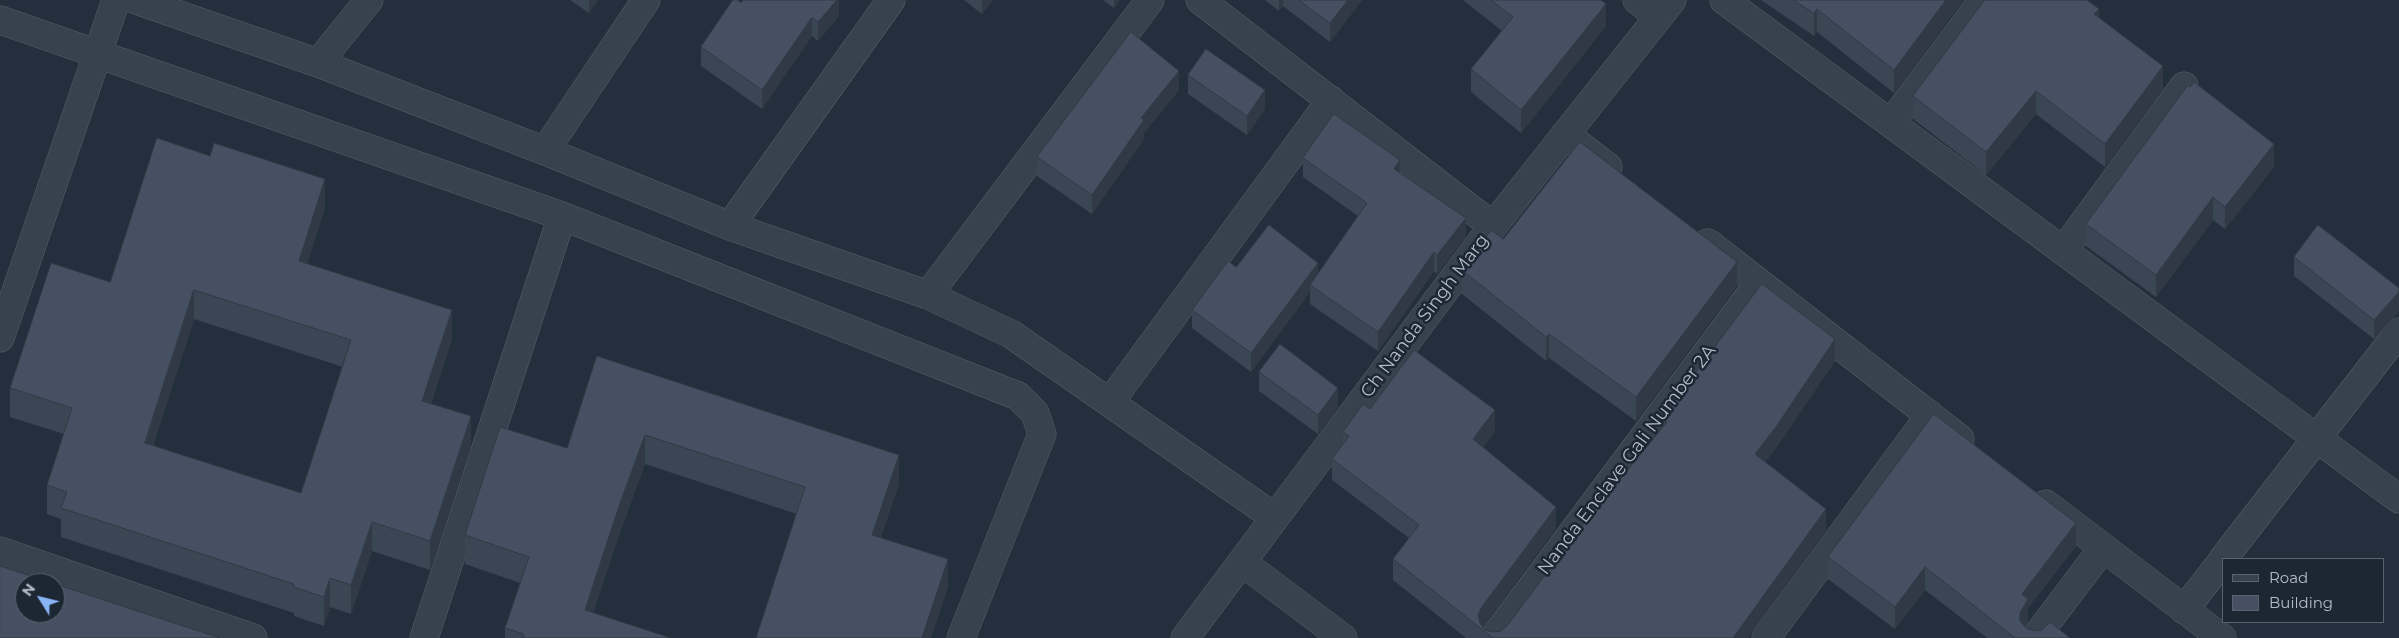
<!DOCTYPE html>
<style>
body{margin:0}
#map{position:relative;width:2399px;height:638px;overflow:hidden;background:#242f3e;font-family:Montserrat,sans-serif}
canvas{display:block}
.legend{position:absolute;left:2222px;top:558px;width:162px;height:65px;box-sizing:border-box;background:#1d2633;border:1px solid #59626f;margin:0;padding:6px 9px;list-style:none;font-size:15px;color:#b4bcc9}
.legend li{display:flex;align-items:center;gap:10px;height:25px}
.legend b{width:25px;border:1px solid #59626f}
.north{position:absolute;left:15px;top:573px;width:50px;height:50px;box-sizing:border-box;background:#1d2633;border:1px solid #59626f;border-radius:50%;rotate:306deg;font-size:14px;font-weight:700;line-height:20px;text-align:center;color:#b4bcc9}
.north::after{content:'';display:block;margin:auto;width:18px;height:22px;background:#8ab4f8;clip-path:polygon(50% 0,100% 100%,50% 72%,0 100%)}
</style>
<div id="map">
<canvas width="2399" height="638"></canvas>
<ul class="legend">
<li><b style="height:6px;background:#38414e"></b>Road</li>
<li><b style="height:14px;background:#455162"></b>Building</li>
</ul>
<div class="north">N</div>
</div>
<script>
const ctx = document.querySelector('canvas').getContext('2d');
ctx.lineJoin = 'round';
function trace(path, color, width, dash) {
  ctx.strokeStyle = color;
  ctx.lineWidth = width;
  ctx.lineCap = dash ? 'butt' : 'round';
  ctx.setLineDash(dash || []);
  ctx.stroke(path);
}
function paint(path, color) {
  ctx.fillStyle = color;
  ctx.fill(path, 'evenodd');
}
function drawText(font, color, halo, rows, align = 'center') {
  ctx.font = font + ' Montserrat,sans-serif';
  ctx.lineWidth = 5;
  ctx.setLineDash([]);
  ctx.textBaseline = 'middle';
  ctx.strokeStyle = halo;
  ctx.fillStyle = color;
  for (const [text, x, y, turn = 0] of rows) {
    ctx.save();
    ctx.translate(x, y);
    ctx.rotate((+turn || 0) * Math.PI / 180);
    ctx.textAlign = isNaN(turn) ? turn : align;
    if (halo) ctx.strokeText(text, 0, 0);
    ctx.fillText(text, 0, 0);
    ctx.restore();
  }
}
const minor = new Path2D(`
 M 136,0 L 318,63 L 545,151 L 730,226 L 928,295 L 1011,334 L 1274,517
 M 1200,0 L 1493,226
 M 1637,0 L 1659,17
 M 1724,0 L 2399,499
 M 0,20 L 562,216 L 1018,396 L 1035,413 L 1042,434 L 961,638
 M 318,63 L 369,0
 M 1891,123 L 1983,0
 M 1565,134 L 1608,167
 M 545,151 L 646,0
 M 730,226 L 891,0
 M 1708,243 L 1960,439
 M 2063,251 L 2184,86
 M 928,295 L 1150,0
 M 0,338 L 116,0
 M 1110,402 L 1331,100
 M 2046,504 L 2222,638
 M 0,551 L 253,638
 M 2223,559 L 2399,332
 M 1242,562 L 1343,638
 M 2184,610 L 2223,560
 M 424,638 L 562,216
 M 1185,638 L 1493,226 L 1672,0
 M 1494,638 L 1759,283
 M 1766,638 L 1930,415
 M 2035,638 L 2103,548`);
trace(minor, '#565f6c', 29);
trace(minor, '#38414e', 28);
paint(new Path2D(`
 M 570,0 L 598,0 L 589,13 Z
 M 964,0 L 993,0 L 982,14 Z
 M 1103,0 L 1120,0 L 1114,8 Z
 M 1265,0 L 1362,0 L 1330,42 L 1283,6 L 1279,11 Z
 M 1463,0 L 1601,0 L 1606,26 L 1521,133 L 1471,92 L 1471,69 L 1502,31 Z
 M 1761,0 L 1963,0 L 1894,93 L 1817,32 L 1814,36 Z
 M 839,2 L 839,16 L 818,41 L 812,36 L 762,109 L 701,66 L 701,47 L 741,3 Z
 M 2099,17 L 2163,89 L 2105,167 L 2036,114 L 1986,175 L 1913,119 L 1913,96 Z
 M 1188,75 L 1265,109 L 1247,135 L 1188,94 Z
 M 1179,90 L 1144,133 L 1144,139 L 1092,214 L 1037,176 L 1037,157 Z
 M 1303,158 L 1400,173 L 1466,236 L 1437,274 L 1434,271 L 1378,351 L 1310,304 L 1310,292 L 1251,372 L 1192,328 L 1192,310 L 1318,274 L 1358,216 L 1303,177 Z
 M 2274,167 L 2225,229 L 2213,220 L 2156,297 L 2086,246 L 2086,224 Z
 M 325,208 L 307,264 L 452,339 L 431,404 L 471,445 L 430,570 L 372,551 L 351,614 L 330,607 L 324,626 L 294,616 L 294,613 L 61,537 L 61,519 L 47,514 L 47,485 L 64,434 L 10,417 L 10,388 L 110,282 ZM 194,319 L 343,367 L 301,493 L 153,446 Z
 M 1503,239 L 1737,286 L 1636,421 L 1549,358 L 1546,361 L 1462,294 L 1462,270 Z
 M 2294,257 L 2399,288 L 2399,311 L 2374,339 L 2294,276 Z
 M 597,356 L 899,484 L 881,537 L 948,588 L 797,514 L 645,464 L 619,535 L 593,613 L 671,638 L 505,638 L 505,628 L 520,583 L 465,564 L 465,535 L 567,448 Z
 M 1835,361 L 1776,448 L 1765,462 L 1826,530 L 1748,638 L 1466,638 L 1393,580 L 1393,559 L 1409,538 L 1332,480 L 1332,459 L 1343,444 L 1343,432 L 1370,409 L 1495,431 L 1483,447 L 1556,528 L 1483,627 L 1485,630 L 1493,632 L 1501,631 L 1507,626 L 1662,428 L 1662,418 Z
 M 1259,372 L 1338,407 L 1318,434 L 1259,391 Z
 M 2076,546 L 2028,608 L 2028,621 L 2025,627 L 2026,628 L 2034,631 L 2070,638 L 1987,638 L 1925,590 L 1895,629 L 1828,579 L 1828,557 Z`), '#3b4654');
paint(new Path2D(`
 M 589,0 L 598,0 L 589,13 Z
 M 833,0 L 840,0 L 839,2 L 839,16 L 818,41 L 818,22 Z
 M 982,0 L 993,0 L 982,14 Z
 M 1114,0 L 1120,0 L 1114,8 Z
 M 1279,0 L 1283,0 L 1283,6 L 1279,11 Z
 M 1348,0 L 1362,0 L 1330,42 L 1330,23 Z
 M 1946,0 L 1963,0 L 1894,93 L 1894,70 Z
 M 1606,4 L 1606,26 L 1521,133 L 1521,110 Z
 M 1817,9 L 1817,32 L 1814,36 L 1814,13 Z
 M 2099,9 L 2099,32 L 2094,14 Z
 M 812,17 L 812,36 L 762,109 L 762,90 Z
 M 2163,66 L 2163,89 L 2105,167 L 2105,144 Z
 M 1179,71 L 1179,90 L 1144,133 L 1144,139 L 1092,214 L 1092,195 L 1141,118 Z
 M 1265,90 L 1265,109 L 1247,135 L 1247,116 Z
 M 2036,91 L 2036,114 L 1986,175 L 1986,152 Z
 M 2274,144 L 2274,167 L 2225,229 L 2225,207 Z
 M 1400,160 L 1400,179 L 1394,169 Z
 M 325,179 L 325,208 L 299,291 L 299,261 Z
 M 2213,197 L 2213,220 L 2156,297 L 2156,275 Z
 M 1466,218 L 1466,236 L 1437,274 L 1437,255 Z
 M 1434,252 L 1434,271 L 1378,351 L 1378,332 Z
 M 1737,262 L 1737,286 L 1636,421 L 1636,397 Z
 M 1318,263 L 1318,282 L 1310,285 L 1310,292 L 1251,372 L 1251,353 Z
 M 194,290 L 194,319 L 145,472 L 145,443 Z
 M 2399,292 L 2399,311 L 2374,339 L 2374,320 Z
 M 452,310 L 452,339 L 422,430 L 422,401 Z
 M 1549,334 L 1549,358 L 1546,361 L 1546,337 Z
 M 1835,339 L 1835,361 L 1776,448 L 1755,476 L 1755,454 Z
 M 1338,388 L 1338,407 L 1318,434 L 1318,415 Z
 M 1495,410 L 1495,431 L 1473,460 L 1473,439 Z
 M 471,416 L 471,445 L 430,570 L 430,541 Z
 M 645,435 L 645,464 L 619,535 L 585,638 L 585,610 L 619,506 Z
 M 899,455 L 899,484 L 872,564 L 872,535 Z
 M 1556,507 L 1556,528 L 1481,629 L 1478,615 L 1481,608 Z
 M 1826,509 L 1826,530 L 1748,638 L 1733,638 Z
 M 372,522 L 372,551 L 351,614 L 351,585 Z
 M 2076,523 L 2076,546 L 2028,608 L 2028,621 L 2020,636 L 2020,613 L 2022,594 Z
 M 948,559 L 948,588 L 931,638 L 922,638 Z
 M 1925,567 L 1925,590 L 1895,629 L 1895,607 Z
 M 330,578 L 330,607 L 324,626 L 324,597 Z`), '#303945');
const building = new Path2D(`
 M 733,0 L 738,0 L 741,3 L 743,0 L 837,0 L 818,22 L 812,17 L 762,90 L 701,47 Z
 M 1299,0 L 1348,0 L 1330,23 Z
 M 1491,0 L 1601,0 L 1606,4 L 1521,110 L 1471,69 L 1513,17 Z
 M 1794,0 L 1946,0 L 1894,70 L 1817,9 L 1814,13 Z
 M 1985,0 L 2087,0 L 2099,9 L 2094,14 L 2163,66 L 2105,144 L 2036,91 L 1986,152 L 1913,96 Z
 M 1131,32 L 1179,71 L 1141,118 L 1144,120 L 1092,195 L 1037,157 Z
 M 1206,49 L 1265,90 L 1247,116 L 1188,75 Z
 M 2194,82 L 2274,144 L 2225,207 L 2213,197 L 2156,275 L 2086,224 L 2188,85 L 2190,87 Z
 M 1334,114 L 1400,160 L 1394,169 L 1466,218 L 1437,255 L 1434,252 L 1378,332 L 1310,285 L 1367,203 L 1303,158 Z
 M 157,138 L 210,156 L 214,143 L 325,179 L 299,261 L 452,310 L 422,401 L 471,416 L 430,541 L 372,522 L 351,585 L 330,578 L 324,597 L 294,587 L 294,584 L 61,508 L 67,492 L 47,485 L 72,408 L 10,388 L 51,263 L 110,282 ZM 194,290 L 351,340 L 301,493 L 145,443 Z
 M 1580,142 L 1737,262 L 1636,397 L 1549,334 L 1546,337 L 1462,270 L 1491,230 L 1503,239 Z
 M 1269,225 L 1318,263 L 1251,353 L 1192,310 L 1228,261 L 1236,267 Z
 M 2318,225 L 2399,288 L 2399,292 L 2374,320 L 2294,257 Z
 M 1762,284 L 1835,339 L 1776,427 L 1755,454 L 1826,509 L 1733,638 L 1493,638 L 1393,559 L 1419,525 L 1332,459 L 1349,436 L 1343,432 L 1363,404 L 1370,409 L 1414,350 L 1495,410 L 1473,439 L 1556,507 L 1481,608 L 1478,615 L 1480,623 L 1485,630 L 1493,632 L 1501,631 L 1507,626 L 1581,527 L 1667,422 L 1662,418 Z
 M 1280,344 L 1338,388 L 1318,415 L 1259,372 Z
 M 597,356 L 899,455 L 872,535 L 948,559 L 922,638 L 756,638 L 805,487 L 645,435 L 619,506 L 585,610 L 671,638 L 523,638 L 524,634 L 505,628 L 529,557 L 465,535 L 500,427 L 567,448 Z
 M 1934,414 L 2076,523 L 2022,594 L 2028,599 L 2020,613 L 2020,621 L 2026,628 L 2034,631 L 2042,630 L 2050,622 L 2070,638 L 2015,638 L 1925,567 L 1895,607 L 1828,557 Z
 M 0,566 L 52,583 L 25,583 L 25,613 L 55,613 L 55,584 L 220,638 L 0,638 Z`);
paint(building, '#455162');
trace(building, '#303945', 1);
drawText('18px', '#b4bcc9', '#1d2633', [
 ["Ch Nanda Singh Marg",1425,316,-53],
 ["Nanda Enclave Gali Number 2A",1627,460,-53]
]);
</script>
